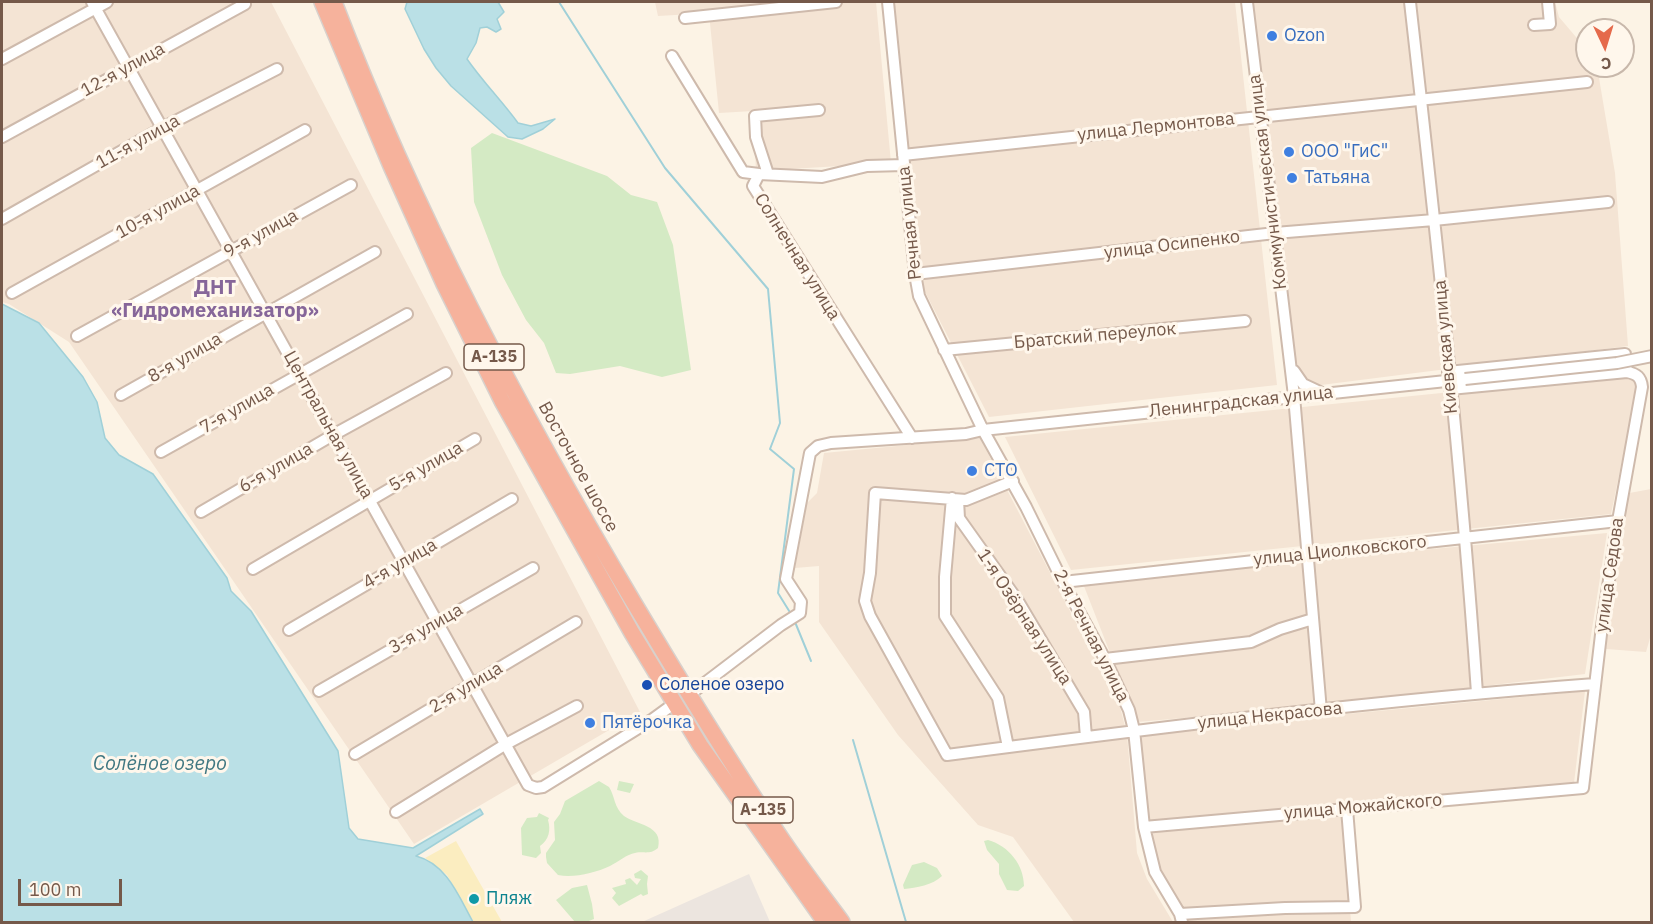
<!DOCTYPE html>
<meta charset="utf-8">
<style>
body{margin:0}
#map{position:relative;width:1653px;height:924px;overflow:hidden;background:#fcf3e5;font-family:"IBM Plex Sans",sans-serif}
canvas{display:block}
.frame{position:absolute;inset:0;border:3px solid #75594a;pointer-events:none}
.north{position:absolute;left:1575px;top:18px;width:60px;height:60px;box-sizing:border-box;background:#fff7ec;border:2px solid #c8b8ab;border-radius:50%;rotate:176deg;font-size:16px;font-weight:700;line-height:24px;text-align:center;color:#75594a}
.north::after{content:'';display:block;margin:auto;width:21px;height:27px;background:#e56a4b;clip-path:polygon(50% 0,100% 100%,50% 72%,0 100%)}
.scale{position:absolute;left:18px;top:879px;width:104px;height:27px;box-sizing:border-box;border:3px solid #75594a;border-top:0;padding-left:8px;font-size:18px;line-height:21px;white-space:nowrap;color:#75594a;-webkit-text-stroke:4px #fff7ec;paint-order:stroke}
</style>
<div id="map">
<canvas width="1653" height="924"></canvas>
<div class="frame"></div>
<div class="north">С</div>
<div class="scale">100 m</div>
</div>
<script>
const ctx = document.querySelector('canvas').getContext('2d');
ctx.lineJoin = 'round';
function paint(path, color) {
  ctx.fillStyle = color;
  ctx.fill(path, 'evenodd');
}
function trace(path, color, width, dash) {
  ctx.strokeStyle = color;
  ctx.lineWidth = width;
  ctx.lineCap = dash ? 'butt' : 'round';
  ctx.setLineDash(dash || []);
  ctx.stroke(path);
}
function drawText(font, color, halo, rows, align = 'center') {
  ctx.font = font + ' "IBM Plex Sans",sans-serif';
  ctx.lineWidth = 6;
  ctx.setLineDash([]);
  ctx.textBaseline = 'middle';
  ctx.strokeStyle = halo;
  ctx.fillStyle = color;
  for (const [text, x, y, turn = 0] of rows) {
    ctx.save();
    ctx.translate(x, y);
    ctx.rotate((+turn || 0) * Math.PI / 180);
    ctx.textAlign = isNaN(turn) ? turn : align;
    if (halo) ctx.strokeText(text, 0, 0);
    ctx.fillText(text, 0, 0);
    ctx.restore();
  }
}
paint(new Path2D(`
 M 2,2 L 271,2 L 640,712 L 414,844 L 69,342 L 9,304 L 2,302 Z
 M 655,2 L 876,2 L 891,163 L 756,171 L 753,111 L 719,113 L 709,13 L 658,16 Z
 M 890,2 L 1235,2 L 1277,385 L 989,417 L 922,286 L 906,162 Z
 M 1252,2 L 1555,2 L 1559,17 L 1587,50 L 1587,66 L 1597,66 L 1615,173 L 1628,346 L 1321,385 L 1295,376 Z
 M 1640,373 L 1611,514 L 1071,570 L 1005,437 Z
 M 980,438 L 1120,707 L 1127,734 L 1137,853 L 1147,879 L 1173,922 L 1074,922 L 1013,837 L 978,825 L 898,735 L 819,622 L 819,566 L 795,568 L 807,503 L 817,493 L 824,453 Z
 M 1651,489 L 1652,631 L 1646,652 L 1606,649 L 1624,494 Z
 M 1607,533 L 1585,674 L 1309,707 L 1137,722 L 1082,581 Z
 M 1585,691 L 1574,783 L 1343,804 L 1351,922 L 1188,922 L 1188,918 L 1150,859 L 1140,734 Z`), '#f4e4d4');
paint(new Path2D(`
 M 749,874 L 770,922 L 642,922 Z`), '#ece5df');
paint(new Path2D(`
 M 492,133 L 607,176 L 631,195 L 657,202 L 673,245 L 691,370 L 662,377 L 620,366 L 570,374 L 556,373 L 544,343 L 526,320 L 502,275 L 474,202 L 471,148 Z
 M 599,781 L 609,787 C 615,796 614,808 624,816 C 636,825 664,825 658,848 C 650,855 645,851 635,853 C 627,854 618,862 610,866 C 595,873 574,878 558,875 L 547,863 L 546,857 L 546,853 L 555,840 L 554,822 L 560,814 L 565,801 Z
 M 619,781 L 634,784 L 630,793 L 617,790 Z
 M 539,813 L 549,818 L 548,820 C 551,830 549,840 540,846 L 541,853 L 536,858 L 522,855 L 521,828 L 527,818 L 537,817 Z
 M 988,840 C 1009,846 1024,865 1024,886 L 1018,891 L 1007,890 L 999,874 L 999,864 L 987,850 L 984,841 Z
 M 924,862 L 937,868 L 942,876 C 933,885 916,888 904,889 L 903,885 L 912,865 Z
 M 641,870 L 648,876 L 647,884 L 648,894 L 643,896 L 641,894 L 619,906 L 612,898 L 616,893 L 612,888 L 626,884 L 625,880 L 630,878 L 637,885 L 641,879 L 635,878 L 634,874 Z
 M 587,885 L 592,904 L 594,919 L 586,922 L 575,922 L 556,900 L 572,888 Z`), '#d4eac4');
paint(new Path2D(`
 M 456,841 L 502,922 L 473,922 L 447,875 L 425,858 Z`), '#fbedc0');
const water = new Path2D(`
 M 407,2 L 498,2 L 504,12 L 497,19 L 501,29 L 496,32 L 487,27 L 480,28 L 476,43 L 467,59 C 483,82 502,101 518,123 L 531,126 L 555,119 L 543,129 L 522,139 L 508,137 L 451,86 L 436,68 L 424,49 L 405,9 Z
 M 2,304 L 39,323 L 83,377 L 97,402 L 105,438 L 119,455 L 153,474 L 227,578 L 231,591 L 251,611 L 338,751 L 349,828 L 358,839 L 413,848 L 480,809 L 483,814 L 416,856 C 447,864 459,897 473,922 L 2,922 Z`);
paint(water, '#bae0e6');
trace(water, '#a0d0d8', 1.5);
trace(new Path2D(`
 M 559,2 L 665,168 L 768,289 L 780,423 L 770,449 L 794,469 L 778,593 L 791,614
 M 795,622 L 811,661
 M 853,740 L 906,922`), '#a0d0d8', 2);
const minor = new Path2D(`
 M 92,2 L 528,785 L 536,788 L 543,787 L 653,719 L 675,703
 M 888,2 L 915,274 L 919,296 L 983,430 L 1026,507 L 1063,582 L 1105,659 L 1129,710 L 1134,730 L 1144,827 L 1155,872 L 1180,914 L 1182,922
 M 1247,2 L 1294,396 L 1321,711
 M 1410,2 C 1436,231 1461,462 1477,693
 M 685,18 L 836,2
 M 1534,25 L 1550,24 L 1548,2
 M 672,56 L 743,172 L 759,174 L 753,186 L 912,438
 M 2,59 L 107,2
 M 2,137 L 245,4
 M 903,155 L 1587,82
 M 759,174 L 822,177 L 867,166 L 904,165
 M 768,174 L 756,137 L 755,116 L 819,110
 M 2,219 L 162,128 L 277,69
 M 915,274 L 1275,233 L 1434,220 L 1608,202
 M 12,293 L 305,130
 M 77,336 L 351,185
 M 944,350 L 1245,321
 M 1294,371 L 1303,384 L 1320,392
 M 1448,372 L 1625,354 L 1627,372 L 1450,389
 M 121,395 L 375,252
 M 161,452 L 407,314
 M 1013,481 L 966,500 L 875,493 L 870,573 L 865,601 L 870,616 L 947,755 C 1162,727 1378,700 1595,684
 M 952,498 L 945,577 L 945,616 L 998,698 L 1008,747
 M 958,500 L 959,518 L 1018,601 L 1084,712 L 1086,737
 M 201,512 L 333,435 L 446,373
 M 253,569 L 475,439
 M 1063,582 L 1618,521
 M 289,630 L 512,499
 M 1105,659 L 1251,642 L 1280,629 L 1313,619
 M 319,691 L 533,568
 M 689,695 L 781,625 L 800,613 L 801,602 L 786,579 L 810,453 L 818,446 L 831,443 L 966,434 L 983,430 L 1465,379
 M 355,754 L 576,622
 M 396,812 L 506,744 L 577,706
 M 1144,827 L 1583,788 L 1602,626 L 1618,521 L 1642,387 C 1641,377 1637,374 1627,372
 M 1180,914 L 1285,908 L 1355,907 L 1347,809`);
const highway = new Path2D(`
 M 322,2 L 391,166 L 444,284 L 502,401 L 632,633 L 700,745 L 825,922
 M 334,2 C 414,211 519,410 634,603 C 682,683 730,763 783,841 C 802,869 822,895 842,922`);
trace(minor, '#cebaac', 14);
trace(highway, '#d8d1cc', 18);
trace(minor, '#fff', 10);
trace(highway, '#f6b29c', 15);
const minorBridge = new Path2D(`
 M 1465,379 L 1617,363 L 1652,356`);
trace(minorBridge, '#cebaac', 14, []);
trace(minorBridge, '#fff', 10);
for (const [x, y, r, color] of [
 [1272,36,6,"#3f7fe0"],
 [1289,152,6,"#3f7fe0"],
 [1292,178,6,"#3f7fe0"],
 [972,471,6,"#3f7fe0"],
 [647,685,6,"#1a4fb4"],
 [590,723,6,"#3f7fe0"],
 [474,899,6,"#0f9aa8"]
]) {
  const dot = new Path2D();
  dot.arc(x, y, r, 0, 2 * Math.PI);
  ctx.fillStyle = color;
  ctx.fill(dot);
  trace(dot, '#fff7ec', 2);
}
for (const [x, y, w] of [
 [494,357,60],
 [763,810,60]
]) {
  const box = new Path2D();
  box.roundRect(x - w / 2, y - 13, w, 26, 4.5);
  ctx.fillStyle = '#fff7ec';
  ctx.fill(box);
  trace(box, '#75594a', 1.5);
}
drawText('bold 16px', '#75594a', null, [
 ["А-135",494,357],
 ["А-135",763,810]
]);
drawText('18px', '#366cbe', '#fff7ec', [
 ["Ozon",1284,36],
 ["ООО \"ГиС\"",1301,152],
 ["Татьяна",1304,178],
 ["СТО",984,471],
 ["Пятёрочка",602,723]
], 'left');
drawText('18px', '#75594a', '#fff7ec', [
 ["12-я улица",123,70,-29],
 ["улица Лермонтова",1156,127,-6],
 ["11-я улица",138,142,-29],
 ["Коммунистическая улица",1268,182,-97],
 ["10-я улица",158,212,-29],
 ["Речная улица",910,223,-96],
 ["9-я улица",261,234,-29],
 ["улица Осипенко",1172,245,-7],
 ["Солнечная улица",797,257,58],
 ["Братский переулок",1095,336,-5],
 ["Киевская улица",1446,347,-95],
 ["8-я улица",185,358,-30],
 ["Ленинградская улица",1241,402,-6],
 ["7-я улица",237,409,-30],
 ["Центральная улица",328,425,61],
 ["5-я улица",426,467,-30],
 ["Восточное шоссе",578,467,61],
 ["6-я улица",276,468,-30],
 ["улица Циолковского",1340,551,-6],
 ["4-я улица",400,564,-30],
 ["улица Седова",1610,575,-82],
 ["1-я Озёрная улица",1024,617,57],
 ["3-я улица",426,629,-30],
 ["2-я Речная улица",1091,636,63],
 ["2-я улица",466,688,-31],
 ["улица Некрасова",1270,716,-6],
 ["улица Можайского",1363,807,-5]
]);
drawText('18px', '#164399', '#fff7ec', [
 ["Соленое озеро",659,685]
], 'left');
drawText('18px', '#0d838f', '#fff7ec', [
 ["Пляж",486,899]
], 'left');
drawText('bold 20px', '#866699', '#fff7ec', [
 ["ДНТ",215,288],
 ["«Гидромеханизатор»",215,311]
]);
drawText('italic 20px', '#417882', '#fff7ec', [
 ["Солёное озеро",160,764]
]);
</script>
